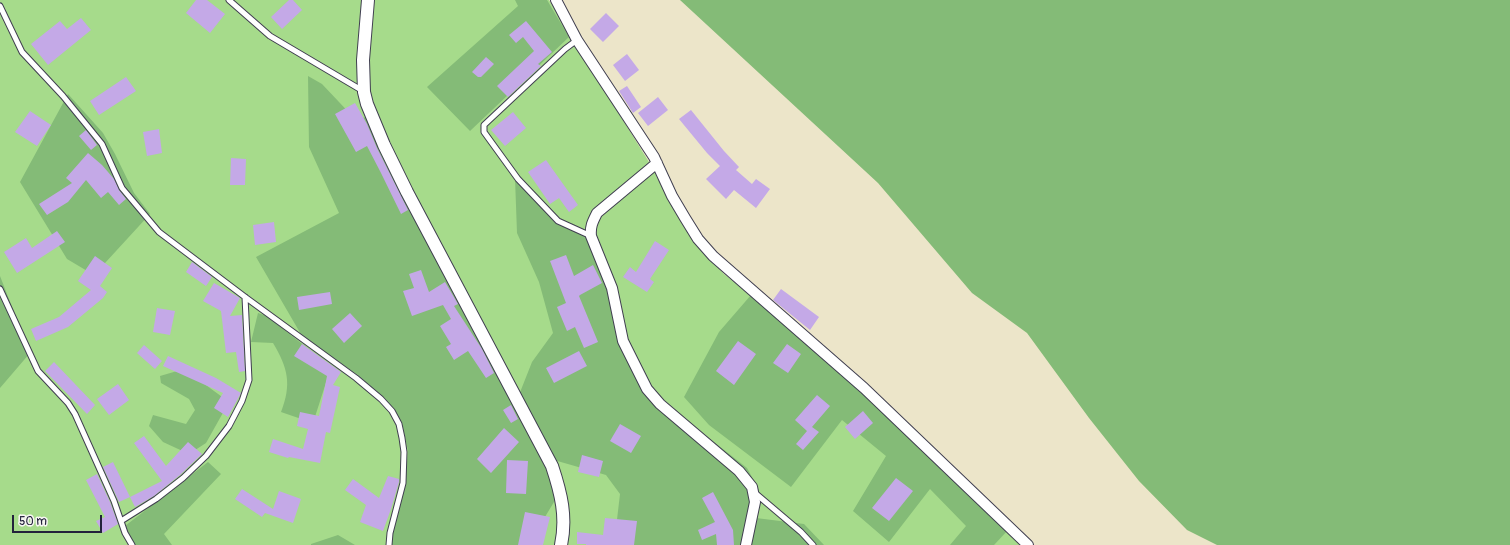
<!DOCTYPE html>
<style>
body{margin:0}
#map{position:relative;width:1510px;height:545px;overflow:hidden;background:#ece5c9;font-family:Pangolin,sans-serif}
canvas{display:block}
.scale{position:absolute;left:12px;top:515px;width:90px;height:18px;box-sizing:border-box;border:2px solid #22223b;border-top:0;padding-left:5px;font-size:12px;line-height:14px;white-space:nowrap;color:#22223b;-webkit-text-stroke:3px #f6f6f2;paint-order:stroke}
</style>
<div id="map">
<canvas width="1510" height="545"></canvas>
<div class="scale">50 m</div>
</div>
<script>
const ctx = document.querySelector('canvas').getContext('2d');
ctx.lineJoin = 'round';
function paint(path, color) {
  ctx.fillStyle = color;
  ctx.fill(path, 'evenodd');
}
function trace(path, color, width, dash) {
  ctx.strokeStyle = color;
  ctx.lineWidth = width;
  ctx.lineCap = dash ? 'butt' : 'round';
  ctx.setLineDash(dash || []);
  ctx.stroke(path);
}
paint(new Path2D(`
 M 0,0 L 549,0 L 652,167 L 663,189 L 691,237 L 724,274 L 782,319 L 1026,545 L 0,545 Z`), '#a6db8b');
paint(new Path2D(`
 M 515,0 L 547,0 L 569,37 L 470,131 L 427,87 L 518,6 Z
 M 680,0 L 1510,0 L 1510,545 L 1217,545 L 1187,530 L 1139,481 L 1089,418 L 1027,333 L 972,293 L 878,183 Z
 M 308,76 L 322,84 L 356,120 L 369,116 L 515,405 L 532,362 L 553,333 L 539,282 L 517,233 L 515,178 L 559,225 L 588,236 L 608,284 L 620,336 L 658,398 L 747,468 L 759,490 L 756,518 L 804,524 L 824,545 L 619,545 L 616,528 L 620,494 L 606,475 L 547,458 L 557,497 L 528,545 L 391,545 L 397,503 L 406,473 L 408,451 L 402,422 L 381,396 L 358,375 L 302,336 L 256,257 L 339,213 L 309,147 Z
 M 68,94 L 103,133 L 115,154 L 134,193 L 150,214 L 94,275 L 67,259 L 20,182 Z
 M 0,276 L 30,353 L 0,388 Z
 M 751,295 L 782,319 L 1009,529 L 994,545 L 950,545 L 966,526 L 930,489 L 889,542 L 853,511 L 886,456 L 842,420 L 791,487 L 709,425 L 684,397 L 719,332 Z
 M 258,313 L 267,316 L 331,367 L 313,423 L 281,412 C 292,384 288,368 273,343 L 251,342 Z
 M 184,369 L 229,402 L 206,443 L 189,454 L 163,442 L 149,426 L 153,415 L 186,424 L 195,410 L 189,399 L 161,383 L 160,376 Z
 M 208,462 L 221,474 L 164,534 L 172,545 L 135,545 L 131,541 L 125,526 Z
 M 338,535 L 355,545 L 311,545 L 311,544 Z`), '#84bb77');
paint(new Path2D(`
 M 196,0 L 207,0 L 225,14 L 210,33 L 186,13 Z
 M 289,0 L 293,0 L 302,10 L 282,29 L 271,17 Z
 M 606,13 L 619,26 L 603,42 L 590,29 Z
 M 81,18 L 91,30 L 48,65 L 31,44 L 60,21 L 67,29 Z
 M 526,21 L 552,52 L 538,64 L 541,66 L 508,97 L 497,86 L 534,51 L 523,37 L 516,43 L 509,35 Z
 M 627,54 L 639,70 L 625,81 L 613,65 Z
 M 486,57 L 494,64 L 481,77 L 478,77 L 472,72 Z
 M 126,77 L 136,91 L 99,115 L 90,101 Z
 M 627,86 L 641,107 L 633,113 L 619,91 Z
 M 658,97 L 668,110 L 648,126 L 638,113 Z
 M 355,103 L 367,124 L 377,148 L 408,210 L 401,214 L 381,173 L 367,146 L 356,152 L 335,114 Z
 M 691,110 L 724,151 L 739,167 L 736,170 L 752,184 L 756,179 L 770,189 L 756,208 L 734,190 L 726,199 L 706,179 L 720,166 L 707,153 L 679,119 Z
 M 30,111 L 51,125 L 37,146 L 15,132 Z
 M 513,112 L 526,128 L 505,146 L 491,130 Z
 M 159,129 L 162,153 L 147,156 L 143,132 Z
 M 86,130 L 97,145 L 91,150 L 79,136 Z
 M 88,153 L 102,165 L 114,179 L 119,190 L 126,199 L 119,205 L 108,192 L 101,198 L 86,180 L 68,202 L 47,215 L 39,204 L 72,183 L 66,178 Z
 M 231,158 L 246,159 L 245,185 L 230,185 Z
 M 546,160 L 578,205 L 569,212 L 559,198 L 550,204 L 528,172 Z
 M 274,222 L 276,242 L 255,245 L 253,225 Z
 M 57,231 L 65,242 L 17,273 L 4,252 L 26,238 L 32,248 Z
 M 655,241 L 669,250 L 650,279 L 654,282 L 647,292 L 623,277 L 630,267 L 636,272 Z
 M 566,255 L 574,276 L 593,265 L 602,283 L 580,295 L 579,296 L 598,342 L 584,348 L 575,327 L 567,331 L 557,307 L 566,303 L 550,261 Z
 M 95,256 L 112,268 L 100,286 L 107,292 L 103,298 L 68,327 L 36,341 L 31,329 L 59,317 L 91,290 L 78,281 Z
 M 192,262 L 212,277 L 206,286 L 186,272 Z
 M 421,270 L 429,292 L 445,282 L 458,304 L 454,306 L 482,349 L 494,373 L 486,378 L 468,351 L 454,360 L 446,347 L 451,344 L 440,326 L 451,319 L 443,305 L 412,316 L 403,291 L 414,288 L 409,274 Z
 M 214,283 L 240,298 L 230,316 L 242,315 L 245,371 L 239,372 L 236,352 L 226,353 L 221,311 L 203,301 Z
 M 781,289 L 819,317 L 810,330 L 773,300 Z
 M 330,292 L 332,304 L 299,310 L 297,297 Z
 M 157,308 L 175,311 L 170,335 L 153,332 Z
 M 350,313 L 362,326 L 344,343 L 332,329 Z
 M 738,341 L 756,354 L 734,385 L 716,371 Z
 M 302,344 L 341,372 L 333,385 L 340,387 L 330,433 L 326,432 L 320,463 L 289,457 L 288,458 L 269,452 L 273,439 L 303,449 L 308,429 L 297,426 L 300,412 L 319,416 L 327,376 L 294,356 Z
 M 787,344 L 801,354 L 788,373 L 773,363 Z
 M 144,345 L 162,361 L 155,369 L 137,353 Z
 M 579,351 L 587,366 L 554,383 L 546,368 Z
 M 168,356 L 216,378 L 241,393 L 228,417 L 214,408 L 223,393 L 163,366 Z
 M 54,362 L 95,405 L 87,414 L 45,371 Z
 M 118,384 L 129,400 L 109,415 L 97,399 Z
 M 817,395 L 830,406 L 812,427 L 819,432 L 803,450 L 796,444 L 807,431 L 795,420 Z
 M 511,405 L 518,419 L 511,423 L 503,410 Z
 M 863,411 L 873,423 L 855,439 L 845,427 Z
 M 620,424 L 641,436 L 631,453 L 610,441 Z
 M 504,428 L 519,442 L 491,473 L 477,459 Z
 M 144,436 L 166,466 L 188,442 L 202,454 L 180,475 L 154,496 L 135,507 L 130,497 L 162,481 L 134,443 Z
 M 582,455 L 603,461 L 599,477 L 578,472 Z
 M 507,460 L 528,461 L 526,494 L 506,493 Z
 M 113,462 L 130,497 L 119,502 L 103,467 Z
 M 97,474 L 110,502 L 118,524 L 103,533 L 96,521 L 105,517 L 86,480 Z
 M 388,476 L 399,479 L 399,482 L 391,509 L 383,531 L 360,522 L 366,505 L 345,490 L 353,479 L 379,498 Z
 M 896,478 L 913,491 L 889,521 L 872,508 Z
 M 242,489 L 273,509 L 279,491 L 301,499 L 293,523 L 265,513 L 262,517 L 235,499 Z
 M 713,492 L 733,530 L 734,545 L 717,545 L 716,534 L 702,540 L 698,530 L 715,522 L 702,498 Z
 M 525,512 L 550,517 L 543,545 L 518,545 Z
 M 605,518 L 637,521 L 634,545 L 586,545 L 586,544 L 577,544 L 577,532 L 603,535 Z`), '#c4a9e7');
const service = new Path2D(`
 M 229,0 L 270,36 L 363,91
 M 0,6 L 22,52 L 63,96 L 102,144 L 122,188 L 159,232 L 245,297 L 356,378 L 381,399 L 392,411 L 399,424 L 402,438 L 404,452 L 403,483 L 390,533 L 389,545
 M 577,40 L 565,49 L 484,125 L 484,132 L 518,179 L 558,221 L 591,236
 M 0,289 L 38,371 L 68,403 L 75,414 L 114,501 L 125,533 L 132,545
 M 755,493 L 801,532 L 813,545
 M 121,521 L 156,499 L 183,478 L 206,456 L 229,426 L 242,401 L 249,380 L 245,297`);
const minor = new Path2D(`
 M 556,0 L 577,40 L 654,157 L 672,196 L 685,218 L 698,239 L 713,256 L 864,388 L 1028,545
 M 657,163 L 597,213 C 593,221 590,226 591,236 L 612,288 L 623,341 L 647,389 L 660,404 L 739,471 L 752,487 L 755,502 L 746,545`);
const tertiary = new Path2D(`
 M 368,0 L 363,60 L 364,92 L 367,104 L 384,145 L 407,192 L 552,466 C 561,493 567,517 561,545`);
trace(service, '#403f50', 7);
trace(minor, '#403f50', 12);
trace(tertiary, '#403f50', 14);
trace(service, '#fff', 5);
trace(minor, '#fff', 10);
trace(tertiary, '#fff', 12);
</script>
